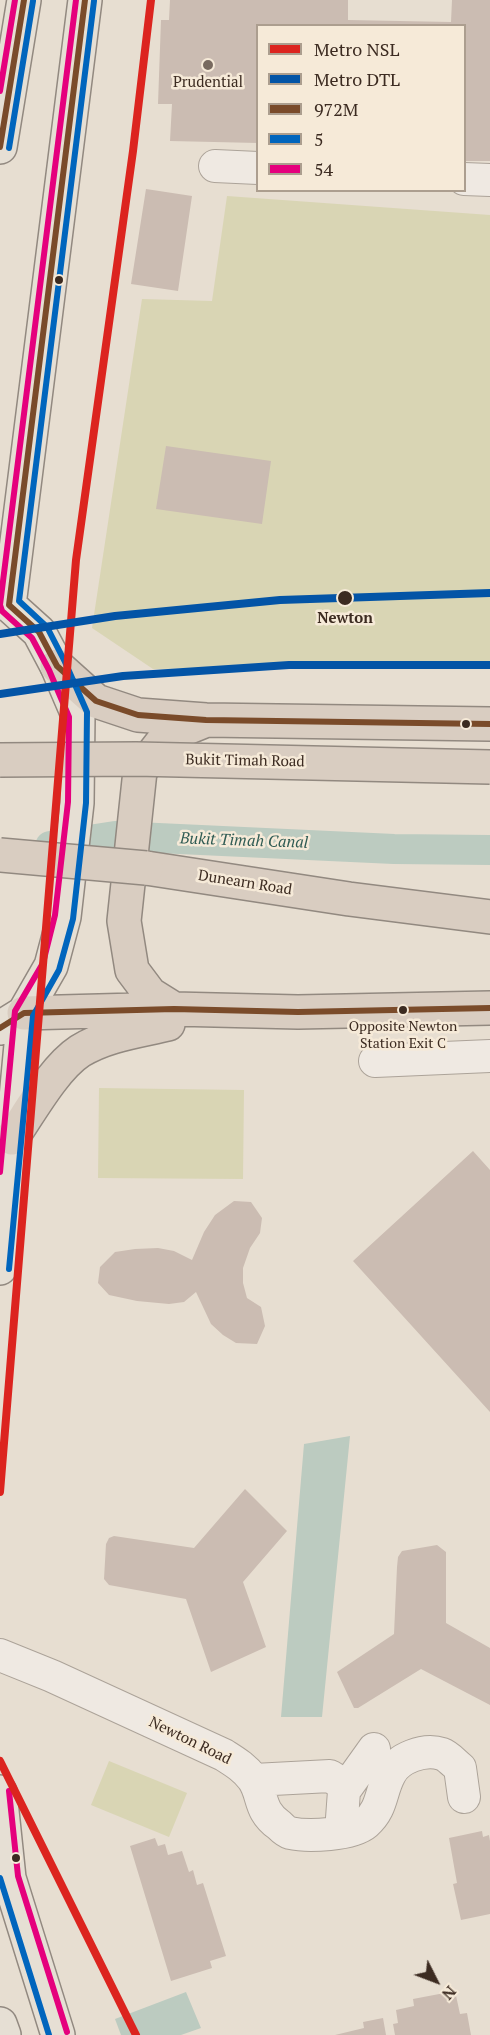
<!DOCTYPE html>
<style>
body{margin:0}
#map{position:relative;width:490px;height:2035px;overflow:hidden;background:#e7ded1;font-family:"PT Serif",serif}
canvas{display:block}
.legend{position:absolute;left:256px;top:24px;width:210px;height:168px;box-sizing:border-box;background:#f6ead8;border:2px solid #ac9e8f;margin:0;padding:8px 10px;list-style:none;font-size:18px;color:#3c2b21}
.legend li{display:flex;align-items:center;gap:12px;height:30px}
.legend b{width:30px;border:2px solid #ac9e8f}
.north{position:absolute;left:406px;top:1951px;width:60px;height:60px;-webkit-text-stroke:4px #f6ead8;paint-order:stroke;rotate:132deg;font-size:16px;font-weight:700;line-height:24px;text-align:center;color:#3c2b21}
.north::after{content:'';display:block;margin:auto;width:21px;height:27px;background:#3c2b21;clip-path:polygon(50% 0,100% 100%,50% 72%,0 100%)}
</style>
<div id="map">
<canvas width="490" height="2035"></canvas>
<ul class="legend">
<li><b style="height:8px;background:#dc241f"></b>Metro NSL</li>
<li><b style="height:8px;background:#0354a6"></b>Metro DTL</li>
<li><b style="height:8px;background:#7a4b2a"></b>972M</li>
<li><b style="height:8px;background:#0065bd"></b>5</li>
<li><b style="height:8px;background:#e5007d"></b>54</li>
</ul>
<div class="north">N</div>
</div>
<script>
const ctx = document.querySelector('canvas').getContext('2d');
ctx.lineJoin = 'round';
function paint(path, color) {
  ctx.fillStyle = color;
  ctx.fill(path, 'evenodd');
}
function trace(path, color, width, dash) {
  ctx.strokeStyle = color;
  ctx.lineWidth = width;
  ctx.lineCap = dash ? 'butt' : 'round';
  ctx.setLineDash(dash || []);
  ctx.stroke(path);
}
function drawText(font, color, halo, rows, align = 'center') {
  ctx.font = font + ' "PT Serif",serif';
  ctx.lineWidth = 5;
  ctx.setLineDash([]);
  ctx.textBaseline = 'middle';
  ctx.strokeStyle = halo;
  ctx.fillStyle = color;
  for (const [text, x, y, turn = 0] of rows) {
    ctx.save();
    ctx.translate(x, y);
    ctx.rotate((+turn || 0) * Math.PI / 180);
    ctx.textAlign = isNaN(turn) ? turn : align;
    if (halo) ctx.strokeText(text, 0, 0);
    ctx.fillText(text, 0, 0);
    ctx.restore();
  }
}
paint(new Path2D(`
 M 227,196 L 490,215 L 490,664 L 153,669 L 92,628 L 142,299 L 212,301 Z
 M 99,1088 L 244,1090 L 243,1179 L 98,1178 Z
 M 109,1761 L 187,1793 L 169,1837 L 91,1805 Z`), '#d9d5b4');
paint(new Path2D(`
 M 350,1436 L 322,1717 L 281,1717 L 304,1444 Z
 M 186,1992 L 201,2028 L 181,2035 L 121,2035 L 115,2019 Z`), '#bccbc0');
trace(new Path2D(`
 M 50,846 L 115,836 L 394,849 L 490,850`), '#bccbc0', 30);
paint(new Path2D(`
 M 170,0 L 348,0 L 348,20 L 451,22 L 452,0 L 490,0 L 490,161 L 464,161 L 464,26 L 258,26 L 258,143 L 170,141 L 172,104 L 158,104 L 161,20 L 169,20 Z
 M 146,189 L 192,196 L 178,291 L 131,284 Z
 M 166,446 L 271,461 L 262,524 L 156,509 Z
 M 473,1151 L 490,1170 L 490,1412 L 353,1261 Z
 M 234,1201 L 251,1202 L 262,1218 L 260,1233 L 250,1248 L 243,1268 L 243,1283 L 247,1298 L 261,1307 L 265,1326 L 257,1344 L 236,1343 L 223,1335 L 211,1324 L 196,1292 L 184,1302 L 169,1304 L 137,1301 L 109,1295 L 98,1283 L 100,1267 L 115,1252 L 135,1249 L 158,1248 L 174,1251 L 192,1260 L 204,1232 L 215,1215 Z
 M 245,1489 L 287,1531 L 243,1582 L 266,1647 L 211,1672 L 186,1599 L 109,1585 L 104,1579 L 106,1544 L 109,1538 L 114,1536 L 194,1548 Z
 M 437,1545 L 446,1552 L 446,1623 L 490,1648 L 490,1705 L 421,1669 L 358,1708 L 354,1708 L 337,1672 L 394,1634 L 397,1567 L 398,1557 L 402,1551 Z
 M 482,1831 L 483,1837 L 489,1835 L 490,1841 L 490,1914 L 461,1920 L 453,1884 L 457,1883 L 449,1838 Z
 M 155,1838 L 158,1846 L 165,1844 L 168,1855 L 182,1851 L 189,1872 L 193,1870 L 197,1885 L 203,1883 L 226,1956 L 210,1961 L 212,1968 L 171,1981 L 130,1846 Z
 M 455,1991 L 460,2014 L 467,2013 L 471,2035 L 395,2035 L 393,2024 L 398,2023 L 396,2010 L 414,2006 L 413,1999 Z
 M 383,2018 L 386,2035 L 335,2035 L 364,2028 L 363,2022 Z`), '#cbbcb2');
const minor = new Path2D(`
 M 215,166 L 258,168
 M 464,179 L 490,180
 M 375,1061 L 490,1056
 M 0,1655 L 52,1676 L 224,1755 C 235,1762 245,1768 253,1779 C 264,1795 258,1810 279,1825 C 282,1828 286,1832 290,1833 C 308,1837 352,1835 366,1823 C 383,1808 380,1792 390,1774 C 398,1758 424,1748 442,1754 C 448,1756 455,1764 460,1768 L 464,1797
 M 254,1780 L 330,1776 L 341,1783 L 344,1791 L 341,1832
 M 344,1791 L 374,1749`);
const major = new Path2D(`
 M 0,147 L 24,0
 M 0,602 L 9,605 L 39,632 L 57,666 L 78,715 L 77,803 L 64,917 L 51,966 L 24,1013 L 0,1028
 M 9,605 L 85,0
 M 0,1268 L 24,1013
 M 0,1792 L 9,1878 L 58,2035
 M 0,2024 L 4,2035`);
const highway = new Path2D(`
 M 57,666 L 96,701 L 138,715 L 206,720 L 490,724
 M 146,868 L 349,899 L 490,917
 M 174,1009 L 150,994 L 132,970 L 124,921 L 140,771 L 167,736 L 204,721
 M 24,1013 L 174,1009 L 298,1012 L 490,1008
 M 12,1138 C 30,1112 54,1068 80,1051 C 106,1035 138,1031 168,1024`);
trace(minor, '#aca399', 34);
trace(major, '#928980', 36);
trace(highway, '#928980', 36);
trace(minor, '#efe9e2', 32);
trace(major, '#e6dfd4', 33);
trace(highway, '#d9cdc1', 33);
const highwayBridge = new Path2D(`
 M 0,760 L 136,759 L 490,767
 M 0,855 L 146,868`);
trace(highwayBridge, '#928980', 36, []);
trace(highwayBridge, '#d9cdc1', 33);
trace(new Path2D(`
 M 85,0 L 9,605 L 39,632 L 57,666 L 96,701 L 138,715 L 206,720 L 490,724
 M 0,147 L 24,0
 M 0,1028 L 24,1013 L 174,1009 L 298,1012 L 490,1008`), '#7a4b2a', 6);
trace(new Path2D(`
 M 9,148 L 33,1
 M 9,1269 L 33,1016 L 59,970 L 73,919 L 86,803 L 87,712 L 65,662 L 47,627 L 19,601 L 94,1
 M 0,1878 L 49,2035`), '#0065bd', 6);
trace(new Path2D(`
 M 0,91 L 15,0
 M 0,1172 L 15,1011 L 43,963 L 55,915 L 68,802 L 69,717 L 49,670 L 32,638 L 2,611 L 0,605 L 76,0
 M 9,1791 L 18,1876 L 67,2032`), '#e5007d', 6);
trace(new Path2D(`
 M 0,1492 L 76,560 L 133,151 L 151,0
 M 0,1761 L 136,2035`), '#dc241f', 8);
trace(new Path2D(`
 M 0,634 L 115,616 L 280,600 L 490,593
 M 0,694 L 123,676 L 289,665 L 490,665`), '#0354a6', 8);
for (const [x, y, r, color] of [
 [208,65,6,"#786a5f"],
 [59,280,5,"#3c2b21"],
 [345,598,8,"#3c2b21"],
 [466,724,5,"#3c2b21"],
 [403,1010,5,"#3c2b21"],
 [16,1858,5,"#3c2b21"]
]) {
  const dot = new Path2D();
  dot.arc(x, y, r, 0, 2 * Math.PI);
  ctx.fillStyle = color;
  ctx.fill(dot);
  trace(dot, '#f6ead8', 2);
}
drawText('14px', '#3c2b21', '#f6ead8', [
 ["Opposite Newton",403,1027],
 ["Station Exit C",403,1044]
]);
drawText('15px', '#3c2b21', '#f6ead8', [
 ["Prudential",208,83]
]);
drawText('bold 15px', '#3c2b21', '#f6ead8', [
 ["Newton",345,619]
]);
drawText('15px', '#3c2b21', '#f6ead8', [
 ["Bukit Timah Road",245,761,1],
 ["Dunearn Road",245,883,9],
 ["Newton Road",190,1741,26]
]);
drawText('italic 16px', '#305c54', '#f6ead8', [
 ["Bukit Timah Canal",244,841,2]
]);
</script>
